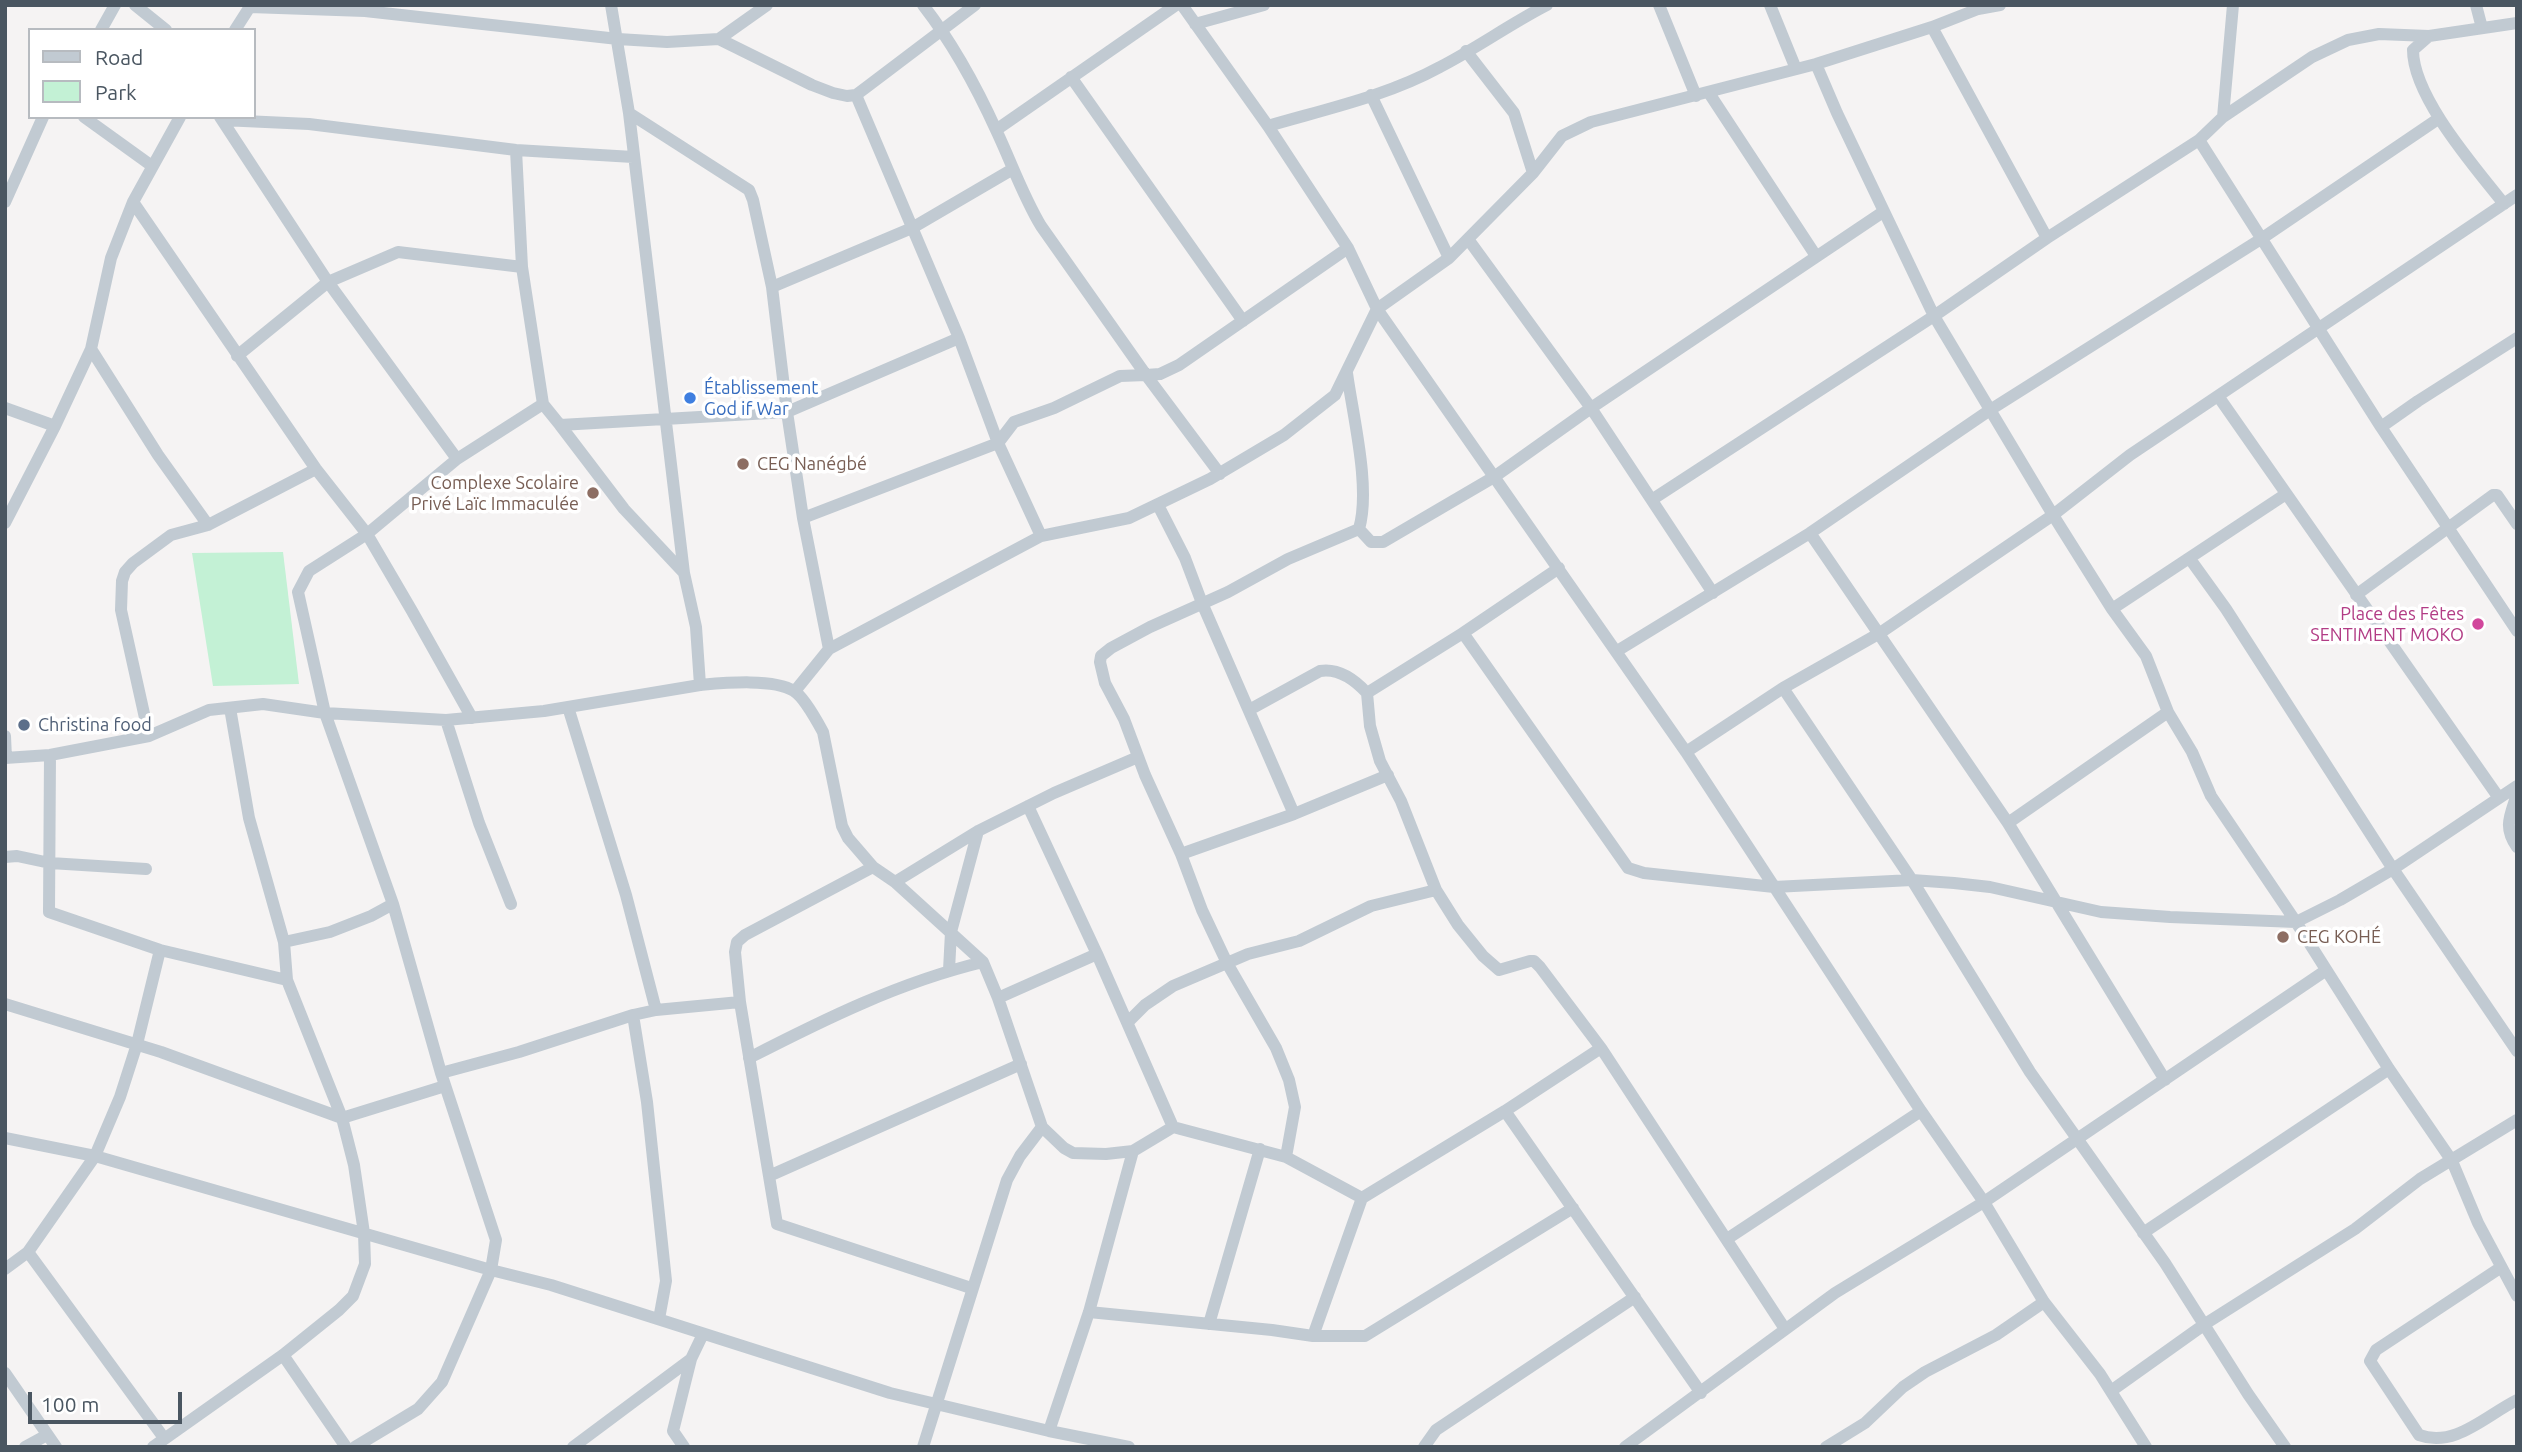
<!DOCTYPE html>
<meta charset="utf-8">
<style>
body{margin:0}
#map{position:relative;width:2522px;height:1452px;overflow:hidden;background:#f5f3f3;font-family:Ubuntu,sans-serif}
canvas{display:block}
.frame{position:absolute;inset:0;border:7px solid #4a5661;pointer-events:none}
.legend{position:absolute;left:28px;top:28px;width:228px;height:91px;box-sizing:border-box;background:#fff;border:2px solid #b7bbc0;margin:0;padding:9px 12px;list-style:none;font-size:21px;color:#4a5661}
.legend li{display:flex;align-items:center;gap:14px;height:35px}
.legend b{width:35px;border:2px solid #b7bbc0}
.scale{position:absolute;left:28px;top:1392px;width:154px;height:32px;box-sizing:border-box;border:4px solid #4a5661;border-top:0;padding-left:9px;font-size:21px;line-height:24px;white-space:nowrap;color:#4a5661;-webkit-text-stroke:5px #fff;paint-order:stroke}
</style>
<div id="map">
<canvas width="2522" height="1452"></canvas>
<div class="frame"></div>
<ul class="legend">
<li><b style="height:9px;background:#c1cad2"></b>Road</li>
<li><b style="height:19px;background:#c3f1d5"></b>Park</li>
</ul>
<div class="scale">100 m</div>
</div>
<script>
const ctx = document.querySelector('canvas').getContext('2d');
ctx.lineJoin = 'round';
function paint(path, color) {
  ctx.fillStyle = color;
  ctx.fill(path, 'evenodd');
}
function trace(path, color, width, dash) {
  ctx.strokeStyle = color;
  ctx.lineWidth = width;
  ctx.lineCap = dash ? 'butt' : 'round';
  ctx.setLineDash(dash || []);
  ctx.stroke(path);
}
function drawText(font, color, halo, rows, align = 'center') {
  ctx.font = font + ' Ubuntu,sans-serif';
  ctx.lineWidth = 7;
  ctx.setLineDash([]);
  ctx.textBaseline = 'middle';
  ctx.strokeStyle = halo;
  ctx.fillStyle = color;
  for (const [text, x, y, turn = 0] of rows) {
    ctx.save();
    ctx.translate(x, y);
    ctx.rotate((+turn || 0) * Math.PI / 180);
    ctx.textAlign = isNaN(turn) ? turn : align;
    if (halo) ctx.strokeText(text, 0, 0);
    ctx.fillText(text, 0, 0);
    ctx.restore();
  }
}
paint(new Path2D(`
 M 283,552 L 299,684 L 213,686 L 192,553 Z`), '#c3f1d5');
trace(new Path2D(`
 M 135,5 L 166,30
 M 611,5 L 629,113 L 684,573 L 696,627 L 700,685 C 723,683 774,678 794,691 C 804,697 817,721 823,732 L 842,826 L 848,838 L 873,867 L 895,882 L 983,962 L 998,998 L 1042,1127 L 1064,1148 L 1073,1153 L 1106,1154 L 1133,1151
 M 923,5 C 951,41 978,90 997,132 C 1012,164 1023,196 1041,226 L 1146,375 L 1160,374 L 1179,365 L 1348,248
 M 1182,5 L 1268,126 L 1348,248 L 1377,309 L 1686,752 L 1921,1111 L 1984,1202 L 2044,1302 L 2100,1374 L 2146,1447
 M 1659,5 L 1696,96
 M 1770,5 L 1796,69
 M 2476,5 L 2482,28
 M 250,7 L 365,11 L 618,39 L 667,42 L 719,39 L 767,5
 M 1195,24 L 1264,5
 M 1932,27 L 2047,238
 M 101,30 L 115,5
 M 235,30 L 251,5
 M 2429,36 L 2413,50 C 2413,97 2475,167 2504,204
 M 719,39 L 812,85 L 833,93 L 847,96 L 856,95 L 868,86 L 975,5
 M 1466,51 L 1514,113 L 1533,173
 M 1816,64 L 1837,113 L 1934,316 L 2053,515 L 2112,609 L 2146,656 L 2168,712 L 2192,752 L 2211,796 L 2296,922 L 2389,1069 L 2452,1161 L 2478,1223 L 2517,1296
 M 1071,77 L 1243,321
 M 1709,93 L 1816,256
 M 856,95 L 959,338 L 998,443 L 1041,536
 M 1371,95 L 1449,258
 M 629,113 L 749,190 L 753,200 L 772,287 L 787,412 L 803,518 L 829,649
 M 84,117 L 152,166
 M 220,117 L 328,282 L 457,459
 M 2223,117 L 2312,57 L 2348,40 L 2379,34 L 2429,36 L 2517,23
 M 222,120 L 309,124 L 516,150 L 633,157
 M 1268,126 C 1326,109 1387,96 1440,67 C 1477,48 1510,24 1547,5
 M 996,130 L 1176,5
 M 2199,140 L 2381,427 L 2517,631
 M 516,150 L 522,267 L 543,404 L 560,425 L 787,412 L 959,338
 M 5,202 L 43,117
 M 133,202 L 316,469 L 367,534 L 412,611 L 472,718
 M 1468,239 L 1591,408 L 1713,593
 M 772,287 L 912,228 L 1013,169
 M 91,349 L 158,455 L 208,525
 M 237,356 L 328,282 L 398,252 L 522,267
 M 2218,396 L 2499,798
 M 5,408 L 55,426
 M 560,425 L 624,509 L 684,573
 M 2381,427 L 2418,401 L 2517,338
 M 1653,499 L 1934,316 L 2047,238 L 2199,140 L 2223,117 L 2233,5
 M 1158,505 L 1185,558 L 1202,603 L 1294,814
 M 803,518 L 998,443 L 1014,422 L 1054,408 L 1120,376 L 1146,375 L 1220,474
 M 5,523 L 55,426 L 91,349 L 111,258 L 133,202 L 180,117
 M 1359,529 L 1371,542 L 1383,542 L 1494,477 L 1591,408 L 1883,212
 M 1810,533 L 2008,823 L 2165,1080
 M 2190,559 L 2226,609 L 2393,869 L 2517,1051
 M 1559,568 L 1463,633 L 1367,693 L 1370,726 L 1380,761 L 1401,801 L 1436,890 L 1458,925 L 1483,956 L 1499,970 L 1530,961 L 1534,961 L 1540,967 L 1601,1048 L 1785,1329
 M 2356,595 L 2493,495 L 2497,495 L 2517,524
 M 2112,609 L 2286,494
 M 1463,633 L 1628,868 L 1644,873 L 1774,887 L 1912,880 L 1954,883 L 1990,887 L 2101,912 L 2170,917 L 2296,922 L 2340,900 L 2393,869 L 2517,786
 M 1617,651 L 1810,533 L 1990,410 L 2261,239 L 2438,119
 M 1783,688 L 1912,880 L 2030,1072 L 2165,1263 L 2248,1394 L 2285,1447
 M 795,691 L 829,649 L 1041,536 L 1129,518 L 1210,479 L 1284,435 L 1335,395 L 1377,309 L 1449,258 L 1533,173 L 1562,136 L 1591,122 L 1816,64 L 1932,27 L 1978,9 L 2000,5
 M 568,707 L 626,895 L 656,1010
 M 1249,710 L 1320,671 C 1338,668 1355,680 1367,693
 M 446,720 L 479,823 L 511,904
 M 5,736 L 6,758
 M 149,736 L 121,610 L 122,581 L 125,572 L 133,563 L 171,535 L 208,525 L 316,469
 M 1686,752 L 1783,688 L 1880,633 L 2053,515 L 2130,455 L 2517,195
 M 50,755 L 49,912 L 160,950 L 287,980
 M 5,758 L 50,755 L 149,736 L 209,710 L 263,704 L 325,713 L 446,720 L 544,711 L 700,685
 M 2517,794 C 2510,816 2503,827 2517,847
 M 1028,806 L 1097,954 L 1173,1127
 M 2008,823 L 2168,712
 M 1181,854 L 1294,814 L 1388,775
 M 5,857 L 17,856 L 50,863 L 146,869
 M 873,867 L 745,935 L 737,942 L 735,952 L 740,1002 L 777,1224 L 971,1288
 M 895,882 L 978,831 L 1054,793 L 1138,757
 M 284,942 L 330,932 L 371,916 L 393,904
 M 949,970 L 951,932 L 978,831
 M 998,998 L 1097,954
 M 5,1004 L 161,1052 L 342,1118 L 445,1086
 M 633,1015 L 647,1102 L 666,1281 L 659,1319
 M 1128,1022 L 1145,1005 L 1173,986 L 1248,954 L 1299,941 L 1371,906 L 1436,890
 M 749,1058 C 825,1019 900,982 983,962
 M 441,1073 L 519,1052 L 633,1015 L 656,1010 L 740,1002
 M 1505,1111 L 1701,1393
 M 5,1138 L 95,1156 L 491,1270 L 551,1285 L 890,1393 L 1049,1431 L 1129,1447
 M 1286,1157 L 1295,1107 L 1289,1080 L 1276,1048 L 1227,963 L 1202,910 L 1181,854 L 1145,775 L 1124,719 L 1105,683 L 1100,662 L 1101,656 L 1111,648 L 1150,627 L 1228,592 L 1288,559 L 1359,529 C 1371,488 1353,417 1347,373
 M 769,1176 L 1021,1064
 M 2143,1233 L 2389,1069
 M 1727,1239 L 1921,1111
 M 28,1252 L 164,1438
 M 2500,1268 L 2376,1350 L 2370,1361 L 2419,1435 C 2455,1448 2485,1416 2517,1400
 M 5,1269 L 28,1252 L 95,1156 L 120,1097 L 137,1044 L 160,950
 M 1089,1312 L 1272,1330 L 1313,1336 L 1365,1336 L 1573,1208
 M 1209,1324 L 1260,1149
 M 1313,1336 L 1362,1198
 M 283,1355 L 346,1447
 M 5,1373 L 56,1447
 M 2111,1391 L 2205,1324 L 2355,1229 L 2420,1179 L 2517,1120
 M 1049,1431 L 1089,1312 L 1133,1151 L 1173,1127 L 1286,1157 L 1362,1198 L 1505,1111 L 1601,1048
 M 25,1447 L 47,1435
 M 153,1447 L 283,1355 L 339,1310 L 353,1296 L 365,1264 L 364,1233 L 354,1165 L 342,1118 L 287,980 L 284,942 L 249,818 L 230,708
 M 355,1447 L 418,1409 L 442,1382 L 491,1270 L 496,1240 L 441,1073 L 393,904 L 325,713 L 298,592 L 309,571 L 367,534 L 457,459 L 543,404
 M 573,1447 L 691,1359 L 703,1334
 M 684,1447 L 673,1431 L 691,1359
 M 923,1447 L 1007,1180 L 1020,1156 L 1042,1127
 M 1424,1447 L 1436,1430 L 1635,1297
 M 1625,1447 L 1835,1293 L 1984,1202 L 2325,971
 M 1826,1447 L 1865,1423 L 1903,1387 L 1925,1372 L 1996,1335 L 2044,1302`), '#c1cad2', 12);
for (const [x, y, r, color] of [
 [690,398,7,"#3f7fe0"],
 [743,464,7,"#8d6e63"],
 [593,493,7,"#8d6e63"],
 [2478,624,7,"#d1479c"],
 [24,725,7,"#5c6f8a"],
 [2283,937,7,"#8d6e63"]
]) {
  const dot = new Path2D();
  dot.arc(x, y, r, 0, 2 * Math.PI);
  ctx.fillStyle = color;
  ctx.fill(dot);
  trace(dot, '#fff', 2.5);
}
drawText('18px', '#366cbe', '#fff', [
 ["Établissement",704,388],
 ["God if War",704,409]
], 'left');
drawText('18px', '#785e54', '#fff', [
 ["CEG Nanégbé",757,464],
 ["Complexe Scolaire",579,483,"right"],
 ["Privé Laïc Immaculée",579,504,"right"],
 ["CEG KOHÉ",2297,937]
], 'left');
drawText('18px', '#b23c85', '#fff', [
 ["Place des Fêtes",2464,614],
 ["SENTIMENT MOKO",2464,635]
], 'right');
drawText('18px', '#4e5e75', '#fff', [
 ["Christina food",38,725]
], 'left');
</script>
